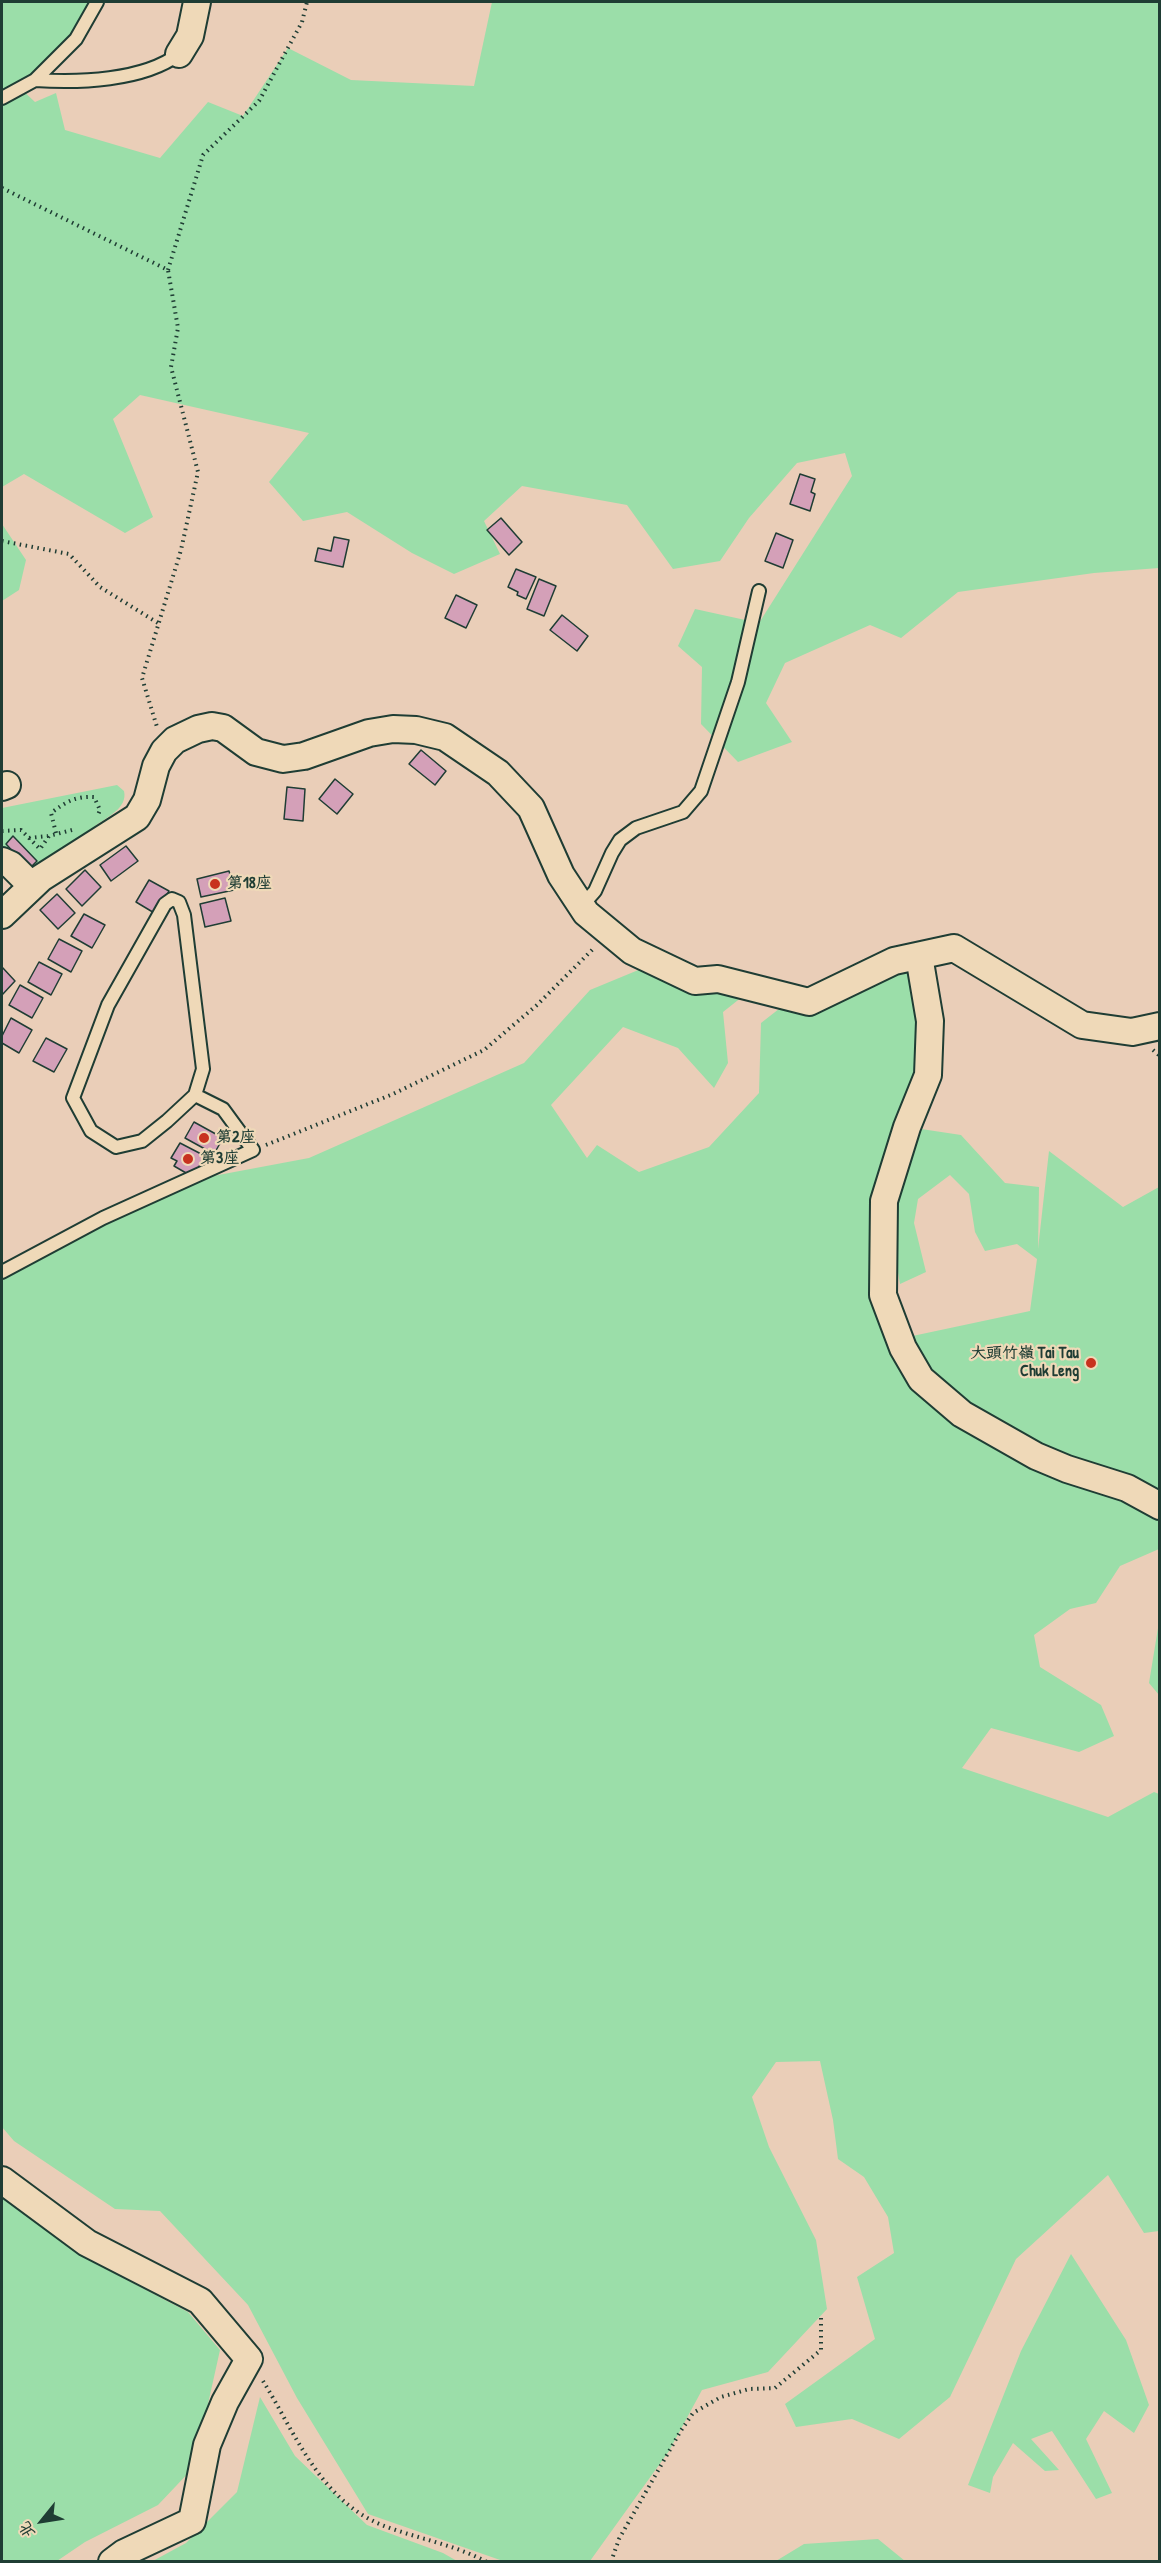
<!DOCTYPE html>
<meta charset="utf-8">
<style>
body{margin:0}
#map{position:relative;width:1161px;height:2563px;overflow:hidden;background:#eaceb8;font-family:"Patrick Hand","LXGW WenKai TC",sans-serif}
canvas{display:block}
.frame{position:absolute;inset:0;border:3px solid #1f3d34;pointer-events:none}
.north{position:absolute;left:12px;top:2491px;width:60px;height:60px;-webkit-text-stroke:4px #efd9b8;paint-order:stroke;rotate:240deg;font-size:16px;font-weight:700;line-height:24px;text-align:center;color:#1f3d34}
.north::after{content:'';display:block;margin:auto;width:21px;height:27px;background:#1f3d34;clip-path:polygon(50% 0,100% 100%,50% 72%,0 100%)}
</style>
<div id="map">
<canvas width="1161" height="2563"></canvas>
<div class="frame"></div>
<div class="north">北</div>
</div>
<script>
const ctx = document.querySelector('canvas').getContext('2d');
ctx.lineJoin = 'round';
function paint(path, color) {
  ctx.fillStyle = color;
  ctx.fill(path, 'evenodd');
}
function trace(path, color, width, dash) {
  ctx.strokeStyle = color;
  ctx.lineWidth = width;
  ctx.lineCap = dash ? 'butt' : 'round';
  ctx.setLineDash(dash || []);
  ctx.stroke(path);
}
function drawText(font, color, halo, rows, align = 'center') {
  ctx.font = font + ' "Patrick Hand","LXGW WenKai TC",sans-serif';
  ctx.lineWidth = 4.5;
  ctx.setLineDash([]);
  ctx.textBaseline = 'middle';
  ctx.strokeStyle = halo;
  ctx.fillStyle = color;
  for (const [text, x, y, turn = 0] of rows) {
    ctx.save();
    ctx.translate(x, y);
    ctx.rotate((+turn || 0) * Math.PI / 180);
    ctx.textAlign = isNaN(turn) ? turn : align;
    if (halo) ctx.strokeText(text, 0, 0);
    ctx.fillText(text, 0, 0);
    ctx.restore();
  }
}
paint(new Path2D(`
 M 2,2 L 92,2 L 82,29 L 19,87 L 35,102 L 56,93 L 65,130 L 160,158 L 208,102 L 243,116 L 288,48 L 351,80 L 474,86 L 492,2 L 1159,2 L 1159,568 L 1094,573 L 958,592 L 901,638 L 870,625 L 785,663 L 766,703 L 792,742 L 738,762 L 701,724 L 702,667 L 678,646 L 695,609 L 759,623 L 852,476 L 845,453 L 797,463 L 749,518 L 720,561 L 673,569 L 627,505 L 522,486 L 484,521 L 500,554 L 454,574 L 412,553 L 347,512 L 303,521 L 269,482 L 309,433 L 140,395 L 113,419 L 153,517 L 125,533 L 24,474 L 2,487 Z
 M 2,524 L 26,560 L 19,590 L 2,601 Z
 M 117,785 L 124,791 C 128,808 107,817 95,826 L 98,832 L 31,871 L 2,851 L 2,808 Z
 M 919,956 L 930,1030 L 908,1127 L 961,1135 L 1005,1183 L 1039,1187 L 1038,1249 L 1049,1151 L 1123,1207 L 1159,1187 L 1159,1549 L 1120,1566 L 1096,1603 L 1070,1609 L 1034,1635 L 1040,1667 L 1101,1705 L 1114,1736 L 1079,1752 L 991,1728 L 962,1768 L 1108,1817 L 1154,1792 L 1159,1794 L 1159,2231 L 1144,2233 L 1108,2175 L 1016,2259 L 950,2397 L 899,2439 L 852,2419 L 796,2427 L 785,2404 L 875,2339 L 857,2277 L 894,2253 L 888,2217 L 864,2177 L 838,2159 L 833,2120 L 820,2061 L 776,2062 L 752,2097 L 769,2147 L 816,2240 L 827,2309 L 768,2372 L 702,2390 L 669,2451 L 590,2561 L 503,2561 L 368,2514 L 297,2398 L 248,2305 L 160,2211 L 115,2209 L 14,2141 L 2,2127 L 2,1272 L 181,1182 L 309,1158 L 524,1063 L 590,990 L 648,966 L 747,993 L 723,1012 L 728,1063 L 714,1088 L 678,1048 L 623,1027 L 551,1105 L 587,1158 L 597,1145 L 639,1172 L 709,1147 L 759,1093 L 761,1023 L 793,998 ZM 950,1175 L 969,1194 L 975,1232 L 985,1251 L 1017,1244 L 1037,1259 L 1030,1311 L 889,1341 L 895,1255 L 900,1284 L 926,1272 L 914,1223 L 918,1199 Z
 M 1159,1622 L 1159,1695 L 1149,1683 Z
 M 2,2196 L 93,2262 L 188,2312 L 220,2350 L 194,2467 L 158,2505 L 85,2542 L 57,2561 L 2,2561 Z
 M 1071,2254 L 1126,2340 L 1149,2405 L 1134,2433 L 1104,2411 L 1086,2439 L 1112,2493 L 1096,2499 L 1052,2431 L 1031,2439 L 1059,2470 L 1045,2471 L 1013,2443 L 993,2477 L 990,2493 L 968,2485 L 1021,2351 Z
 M 260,2397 L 295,2456 L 367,2525 L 443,2553 L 457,2561 L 151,2562 L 186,2543 L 237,2492 Z
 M 878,2539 L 905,2561 L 776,2561 L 804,2544 Z`), '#9bdea9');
const building = new Path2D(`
 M 800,474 L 815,479 L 811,492 L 815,494 L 810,511 L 790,504 Z
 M 501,518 L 522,542 L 509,555 L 487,530 Z
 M 776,533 L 793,540 L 783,568 L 765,561 Z
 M 334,537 L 349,540 L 343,567 L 315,561 L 318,548 L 331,551 Z
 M 516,569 L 536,577 L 526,599 L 517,595 L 518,592 L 508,587 Z
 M 539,579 L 556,586 L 544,616 L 527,609 Z
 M 456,595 L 477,605 L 466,628 L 445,618 Z
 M 562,615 L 588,636 L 577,651 L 550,630 Z
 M 421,750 L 446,771 L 435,785 L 409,764 Z
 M 335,779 L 353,794 L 337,814 L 319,799 Z
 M 287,787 L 305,789 L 303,821 L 284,819 Z
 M 13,836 L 37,861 L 29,869 L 6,844 Z
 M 126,846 L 138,861 L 111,881 L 100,865 Z
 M 85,870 L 101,887 L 82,906 L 66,889 Z
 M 229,871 L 234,890 L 201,897 L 197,879 Z
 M 149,880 L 169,891 L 156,914 L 136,902 Z
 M 57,894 L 75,913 L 58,929 L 40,910 Z
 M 225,898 L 231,921 L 205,927 L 200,904 Z
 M 84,914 L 105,925 L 92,948 L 71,936 Z
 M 59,939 L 82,951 L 71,972 L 48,959 Z
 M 39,962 L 62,974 L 51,995 L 28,982 Z
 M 2,967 L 15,981 L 2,995 Z
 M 20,985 L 43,998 L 32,1018 L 9,1005 Z
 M 11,1018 L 32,1030 L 19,1053 L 2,1043 L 2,1036 Z
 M 46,1038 L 67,1049 L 54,1072 L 33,1061 Z
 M 194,1122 L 223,1138 L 214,1154 L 185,1138 Z
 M 180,1143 L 205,1156 L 193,1177 L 174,1166 L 177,1161 L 171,1158 Z`);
paint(building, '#d4a0b8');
trace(building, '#1f3d34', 1.5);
const lane = new Path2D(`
 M 35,80 C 78,83 143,81 179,54
 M 2,98 L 35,80 L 76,39 L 97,2
 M 172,899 L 179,902 L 184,915 L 203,1069 L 195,1095 L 167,1121 L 142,1141 L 116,1147 L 91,1131 L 73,1098 L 108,1005 L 165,904 Z
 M 581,907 L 595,891 L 612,853 L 620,840 L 636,828 L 683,812 L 701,791 L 738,682 L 759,591
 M 2,1272 L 103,1218 L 253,1150 L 223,1109 L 195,1095`);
const street = new Path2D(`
 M 179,54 L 190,36 L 197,2
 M 2,787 L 7,785
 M 2,861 L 11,865 L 32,886
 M 2,915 L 41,878 L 137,817 L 147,800 L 156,766 L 164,751 L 175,740 L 198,729 L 212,726 L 223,728 L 256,752 L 283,759 L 304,756 L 369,733 L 393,729 L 416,730 L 445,737 L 498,773 L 531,808 L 561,875 L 586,913 L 632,951 L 695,981 L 718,979 L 809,1002 L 894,961 L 954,948 L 1082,1025 L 1132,1032 L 1160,1026
 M 919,956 L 930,1021 L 928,1075 L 907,1127 L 884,1201 L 883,1295 L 903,1348 L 921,1379 L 962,1414 L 1036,1456 L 1067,1469 L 1127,1488 L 1160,1506
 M 2,2180 L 87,2243 L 200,2301 L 249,2359 L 225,2402 L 207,2445 L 192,2521 L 124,2553 L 112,2562`);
trace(lane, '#1f3d34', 16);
trace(street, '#1f3d34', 30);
trace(new Path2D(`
 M 2,188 L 168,270 L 178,328 L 171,367 L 198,472 L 181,550 L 142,678 L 157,727
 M 168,270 L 203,155 L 259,101 L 302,22 L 307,2
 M 2,541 L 69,554 L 100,587 L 158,623
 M 2,831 L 21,830 L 40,849 L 49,836 L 72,830
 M 56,833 L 51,813 C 66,802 75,796 94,797 L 100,810 L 98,815
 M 29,838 L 48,836
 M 1153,1050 L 1160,1056
 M 266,1145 L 393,1094 L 484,1050 L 537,1005 L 594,948
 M 263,2381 C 297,2436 321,2503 387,2527 C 420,2539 455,2545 487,2562
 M 611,2562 L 619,2539 L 680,2432 L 693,2413 L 721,2397 L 749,2389 L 775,2388 L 821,2350 L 821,2318`), '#1f3d34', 4, [1.5, 4.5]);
trace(lane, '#efd9b8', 12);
trace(street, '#efd9b8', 26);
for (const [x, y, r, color] of [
 [215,884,6,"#c8321e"],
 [204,1138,6,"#c8321e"],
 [188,1159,6,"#c8321e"],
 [1091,1363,6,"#c8321e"]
]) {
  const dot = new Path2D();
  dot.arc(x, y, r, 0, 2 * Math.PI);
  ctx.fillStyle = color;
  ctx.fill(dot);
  trace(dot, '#efd9b8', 2);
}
drawText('bold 16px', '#1f3d34', '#efd9b8', [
 ["第18座",227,884],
 ["第2座",216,1138],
 ["第3座",200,1159],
 ["大頭竹嶺 Tai Tau",1079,1354,"right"],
 ["Chuk Leng",1079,1372,"right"]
], 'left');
</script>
